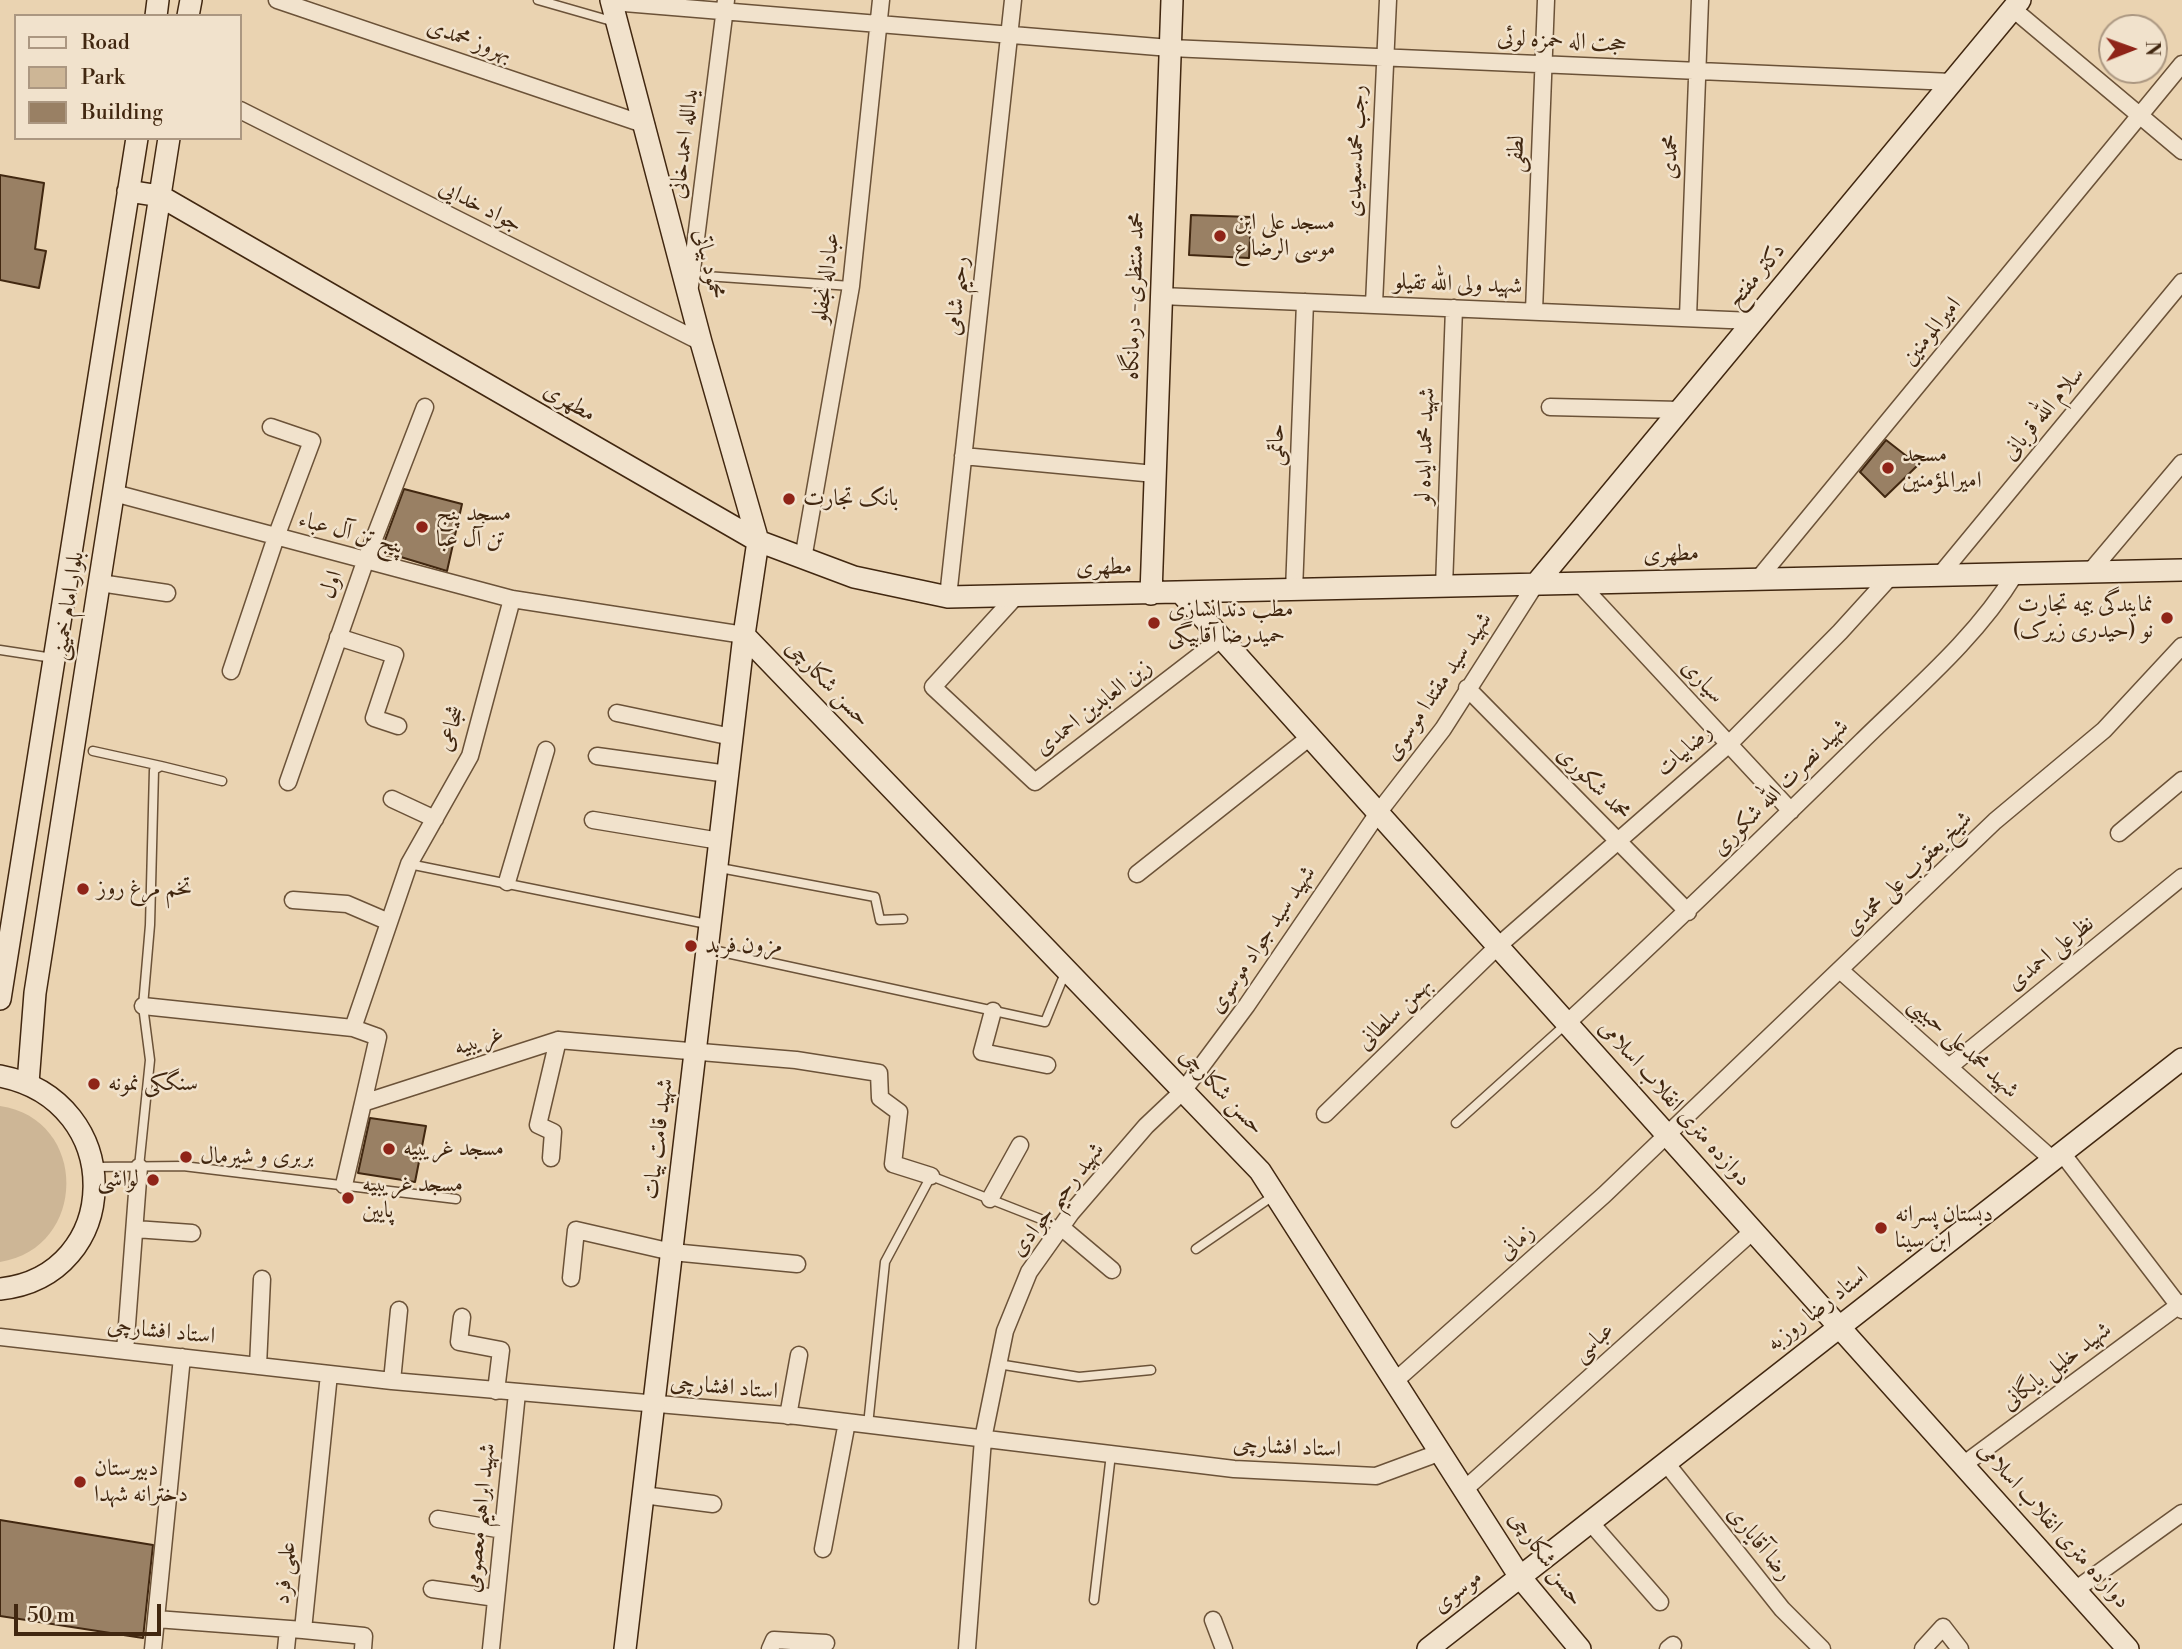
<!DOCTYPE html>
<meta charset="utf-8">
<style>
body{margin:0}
#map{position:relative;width:2182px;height:1649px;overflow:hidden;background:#ead3b1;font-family:"Libre Bodoni",serif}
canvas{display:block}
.legend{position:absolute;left:14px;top:14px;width:228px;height:126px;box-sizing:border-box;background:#f1e2cc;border:2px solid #ab9781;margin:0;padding:9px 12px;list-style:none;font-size:21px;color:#412710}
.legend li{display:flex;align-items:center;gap:14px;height:35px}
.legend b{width:35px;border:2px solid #ab9781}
.north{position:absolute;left:2098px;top:14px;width:70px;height:70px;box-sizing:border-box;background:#f1e2cc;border:2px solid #ab9781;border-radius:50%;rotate:89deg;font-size:19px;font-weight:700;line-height:28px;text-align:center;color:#412710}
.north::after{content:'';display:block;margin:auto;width:24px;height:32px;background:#8f2418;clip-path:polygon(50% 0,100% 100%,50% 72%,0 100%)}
.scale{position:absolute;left:14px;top:1604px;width:147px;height:32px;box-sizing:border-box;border:4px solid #412710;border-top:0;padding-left:9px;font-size:21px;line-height:24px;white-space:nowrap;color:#412710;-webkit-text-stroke:5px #f1e2cc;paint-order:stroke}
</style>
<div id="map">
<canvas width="2182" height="1649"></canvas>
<ul class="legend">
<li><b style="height:9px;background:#f1e2cc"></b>Road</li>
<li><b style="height:19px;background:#cdb696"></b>Park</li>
<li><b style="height:19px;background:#998064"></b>Building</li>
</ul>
<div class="north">N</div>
<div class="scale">50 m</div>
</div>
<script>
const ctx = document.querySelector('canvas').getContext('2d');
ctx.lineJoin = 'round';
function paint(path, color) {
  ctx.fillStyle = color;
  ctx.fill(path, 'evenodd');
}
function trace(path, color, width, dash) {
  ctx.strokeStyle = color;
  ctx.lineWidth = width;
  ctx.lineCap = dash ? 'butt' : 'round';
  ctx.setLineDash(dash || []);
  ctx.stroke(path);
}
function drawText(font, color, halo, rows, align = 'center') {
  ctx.font = font + ' "Libre Bodoni",Amiri,serif';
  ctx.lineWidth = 5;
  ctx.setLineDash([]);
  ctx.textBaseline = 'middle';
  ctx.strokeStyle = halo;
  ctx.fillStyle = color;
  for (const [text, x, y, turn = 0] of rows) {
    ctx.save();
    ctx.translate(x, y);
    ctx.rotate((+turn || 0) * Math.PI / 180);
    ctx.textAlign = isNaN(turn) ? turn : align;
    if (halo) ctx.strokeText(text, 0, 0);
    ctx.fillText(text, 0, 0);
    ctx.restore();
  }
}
paint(new Path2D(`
 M 0,1106 C 89,1119 88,1248 0,1262 Z`), '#cdb696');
const building = new Path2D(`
 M 0,175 L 44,183 L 35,249 L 46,251 L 39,288 L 0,280 Z
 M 1191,215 L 1251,217 L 1249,258 L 1189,255 Z
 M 1886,440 L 1918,465 L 1885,497 L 1860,472 Z
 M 404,489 L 462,504 L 447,571 L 381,551 Z
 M 370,1118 L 426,1126 L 415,1182 L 358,1173 Z
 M 0,1520 L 153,1545 L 143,1638 L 0,1616 Z`);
paint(building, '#998064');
trace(building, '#412710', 2);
const lane = new Path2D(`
 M 538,0 L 615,22
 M 691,275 L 851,286
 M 0,650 L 53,658
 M 93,751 L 161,766
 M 409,864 L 707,924
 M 720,868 L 875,897 L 880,920 L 903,919
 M 708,949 L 1045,1022 L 1065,973
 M 1456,1123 L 1565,1025
 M 94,1167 L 183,1166 L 456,1199
 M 139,1167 L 150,1060 L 143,1006 L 150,925 L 154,770 L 161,766 L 222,781
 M 1196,1249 L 1273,1196
 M 998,1364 L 1079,1377 L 1151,1370
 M 868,1425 L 885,1262 L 931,1176 L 1061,1227
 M 1094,1600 L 1111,1454`);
const street = new Path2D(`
 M 277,0 L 646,125
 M 612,2 L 1170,48 L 1952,82
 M 2013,9 L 2182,151
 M 240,110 L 701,342
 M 690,286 L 726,0
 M 1161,296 L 1753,321
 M 1374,304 L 1388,0
 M 1534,311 L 1546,0
 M 1688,317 L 1700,0
 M 1550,407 L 1680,410
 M 963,456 L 1155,474
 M 114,493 L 512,599 L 744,635
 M 803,559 L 851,286 L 881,0
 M 2090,572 L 2182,463
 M 1940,575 L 2182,282
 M 1759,578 L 2182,64
 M 100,583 L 167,593
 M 1580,584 L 1791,811
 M 1444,587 L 1454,308
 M 1294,591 L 1305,302
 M 1016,596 L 933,687 L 1035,782 L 1222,638
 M 948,597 L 1013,0
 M 338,637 L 395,655 L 374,718 L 398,726
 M 231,671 L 276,537 L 312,441 L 271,427
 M 1467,688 L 1688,912
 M 617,713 L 732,737
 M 597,756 L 728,774
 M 288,782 L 365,562 L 425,407
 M 392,799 L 435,819
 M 593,820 L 720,841
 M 2119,833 L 2182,780
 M 1137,874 L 1310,737
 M 507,882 L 546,750
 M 293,900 L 347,904 L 389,922
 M 1841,971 L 2053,1160
 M 143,1006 L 353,1028 L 378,1037 L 363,1103
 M 993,1011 L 982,1052 L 1047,1065
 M 1567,1023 C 1667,931 1765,836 1862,741 C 1915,689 1976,638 2015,574
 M 353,1028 L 409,864 L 470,756 L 512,599
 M 1949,1067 L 2182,877
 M 1325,1114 L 1498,946 L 1729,744 L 1840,632 L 1890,577
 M 2062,1153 L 2182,1310
 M 551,1158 L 553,1132 L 538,1125 L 558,1040
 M 344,1185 L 363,1103 L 558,1040 L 796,1060 L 879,1073 L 880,1098 L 899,1112 L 893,1164 L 931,1176
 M 990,1199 L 1020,1145
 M 1061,1227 L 1112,1270
 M 135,1229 L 192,1233
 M 571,1278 L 576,1230 L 672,1252 L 797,1264
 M 462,1317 L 459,1342 L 501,1350 L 496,1391
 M 0,1337 L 392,1381 L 797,1416 L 1234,1469 L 1376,1476 L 1441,1452
 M 125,1351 L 139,1167
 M 258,1366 L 262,1279
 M 392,1381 L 399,1310
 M 1395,1381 L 1604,1195 L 1995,821 L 2104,730 L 2182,646
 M 788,1416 L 799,1355
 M 1666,1463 L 1782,1609 L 1822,1649
 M 1963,1465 L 2182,1303
 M 1465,1489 L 1753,1231
 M 643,1495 L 713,1504
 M 438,1519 L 503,1530
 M 1590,1522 L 1660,1602
 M 823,1549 L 847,1422
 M 432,1589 L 496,1598
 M 2075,1590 L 2182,1513
 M 156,1619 L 303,1630 L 329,1374
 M 1213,1620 L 1224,1649
 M 303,1630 L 364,1636 L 363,1649
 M 153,1649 L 182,1357
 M 286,1649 L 288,1629
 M 491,1649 L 517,1393
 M 770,1649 L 774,1640 L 826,1643
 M 967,1649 L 983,1439 L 1005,1331 L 1029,1272 L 1071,1213 L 1146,1126 L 1183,1091 L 1247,1005 L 1378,813 L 1443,729 L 1535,585
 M 1668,1649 L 1673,1645
 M 1923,1649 L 1943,1627 L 1960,1649`);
const secondary = new Path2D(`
 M 611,0 L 701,342 L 758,541 L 744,635 L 625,1649
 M 156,16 L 158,0
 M 188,16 L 191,0
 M 128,191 L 160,196 L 758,541 L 854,577 L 948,597 L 2182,570
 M 1535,585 L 2020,0
 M 1181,593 L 2128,1649
 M 1151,594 L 1172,0
 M 744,635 L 1260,1171 L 1520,1577 L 1580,1649
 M 0,999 L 137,138
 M 0,1076 C 128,1101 123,1276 0,1289
 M 28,1083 L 35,993 L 169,138
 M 1428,1649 L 2182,1059`);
trace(lane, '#6b5238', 11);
trace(street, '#6b5238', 19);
trace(secondary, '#412710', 24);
trace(lane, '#f1e2cc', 8);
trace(street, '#f1e2cc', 16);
trace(secondary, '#f1e2cc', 21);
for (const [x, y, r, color] of [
 [1220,236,7,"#8f2418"],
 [1888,468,7,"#8f2418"],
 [789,499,7,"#8f2418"],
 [422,527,7,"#8f2418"],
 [2167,618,7,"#8f2418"],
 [1154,623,7,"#8f2418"],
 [83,889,7,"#8f2418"],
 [691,946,7,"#8f2418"],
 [94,1084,7,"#8f2418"],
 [389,1149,7,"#8f2418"],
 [186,1157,7,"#8f2418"],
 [153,1180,7,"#8f2418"],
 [348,1198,7,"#8f2418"],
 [1881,1228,7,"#8f2418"],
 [80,1482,7,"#8f2418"]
]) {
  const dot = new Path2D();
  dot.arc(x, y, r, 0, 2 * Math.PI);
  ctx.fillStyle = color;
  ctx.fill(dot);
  trace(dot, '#f1e2cc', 2.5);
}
drawText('23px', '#412710', '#f1e2cc', [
 ["بهروز محمدی",469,41,19],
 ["حجت اله حمزه لوئی",1562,42,3],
 ["یدالله احمدخانی",685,144,-83],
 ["رجب محمدسعیدی",1357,151,-88],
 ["لطفی",1517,154,-88],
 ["محمدی",1671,157,-88],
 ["جواد خدایی",480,207,27],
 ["محمود بیاتی",708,264,76],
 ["دکتر مفتح",1757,276,-50],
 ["عباداله نجفلو",827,278,-82],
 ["شهید ولی الله تقیلو",1458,285,2],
 ["رحیم شامی",958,296,-84],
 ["محمد منتظری- درمانگاه",1135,296,-88],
 ["امیرالمومنین",1932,332,-51],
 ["مطهری",569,403,30],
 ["سلام الله قربانی",2044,414,-50],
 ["حاتمی",1277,445,-88],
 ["شهید محمد ایده لو",1426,446,-88],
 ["پنج تن آل عباء",351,534,15],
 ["مطهری",1671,555,-2],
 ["مطهری",1104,568,-1],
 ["اول",332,585,-71],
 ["بلوار امام خمینی",69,606,-81],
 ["سیاری",1702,682,47],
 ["حسن شکارچی",827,684,46],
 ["شهید سید مقتدا موسوی",1439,687,-56],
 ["زین العابدین احمدی",1094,708,-38],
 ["شجاعی",452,729,-72],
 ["رضابیات",1685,751,-42],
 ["محمد شکوری",1593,784,45],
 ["شهید نصرت الله شکوری",1781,788,-45],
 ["شیخ یعقوب علی محمدی",1909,874,-44],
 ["شهید سید جواد موسوی",1263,940,-56],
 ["نظرعلی احمدی",2051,954,-39],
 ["بهمن سلطانی",1395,1014,-44],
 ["غریبیه",479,1042,-18],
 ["شهید محمدعلی حبیبی",1963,1048,42],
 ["حسن شکارچی",1221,1092,46],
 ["دوازده متری انقلاب اسلامی",1674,1104,48],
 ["شهید قامت بیات",659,1139,-83],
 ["شهید رحیم جوادی",1058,1200,-52],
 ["زمانی",1517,1243,-42],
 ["استاد رضا روزبه",1818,1310,-38],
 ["استاد افشارچی",161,1332,6],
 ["عباسی",1594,1343,-42],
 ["شهید خلیل بایگانی",2057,1367,-37],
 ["استاد افشارچی",724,1388,5],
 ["استاد افشارچی",1287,1448,3],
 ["شهید ابراهیم معصومی",481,1518,-84],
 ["دوازده متری انقلاب اسلامی",2053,1526,48],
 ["رضا آقایاری",1759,1544,51],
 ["حسن شکارچی",1545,1559,54],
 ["علمی فرد",286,1573,-84],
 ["موسوی",1458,1592,-38]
]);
drawText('23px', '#412710', '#f1e2cc', [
 ["مسجد علی ابن",1234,223],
 ["موسی الرضا ع",1234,249],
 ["مسجد",1902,455],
 ["امیرالمؤمنین",1902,481],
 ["بانک تجارت",803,499],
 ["مسجد پنج",436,514],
 ["تن آل عبا",436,540],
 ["نمایندگی بیمه تجارت",2153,605,"right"],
 ["نو (حیدری زیرک)",2153,631,"right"],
 ["مطب دندانسازی",1168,610],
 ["حمیدرضا آقابیگی",1168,636],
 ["تخم مرغ روز",97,889],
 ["مزون فربد",705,946],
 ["سنگکی نمونه",108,1084],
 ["مسجد غریبیه",403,1149],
 ["بربری و شیرمال",200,1157],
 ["لواشی",139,1180,"right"],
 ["مسجد غریبیه",362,1185],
 ["پایین",362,1211],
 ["دبستان پسرانه",1895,1215],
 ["ابن سینا",1895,1241],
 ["دبیرستان",94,1469],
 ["دخترانه شهدا",94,1495]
], 'left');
</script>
